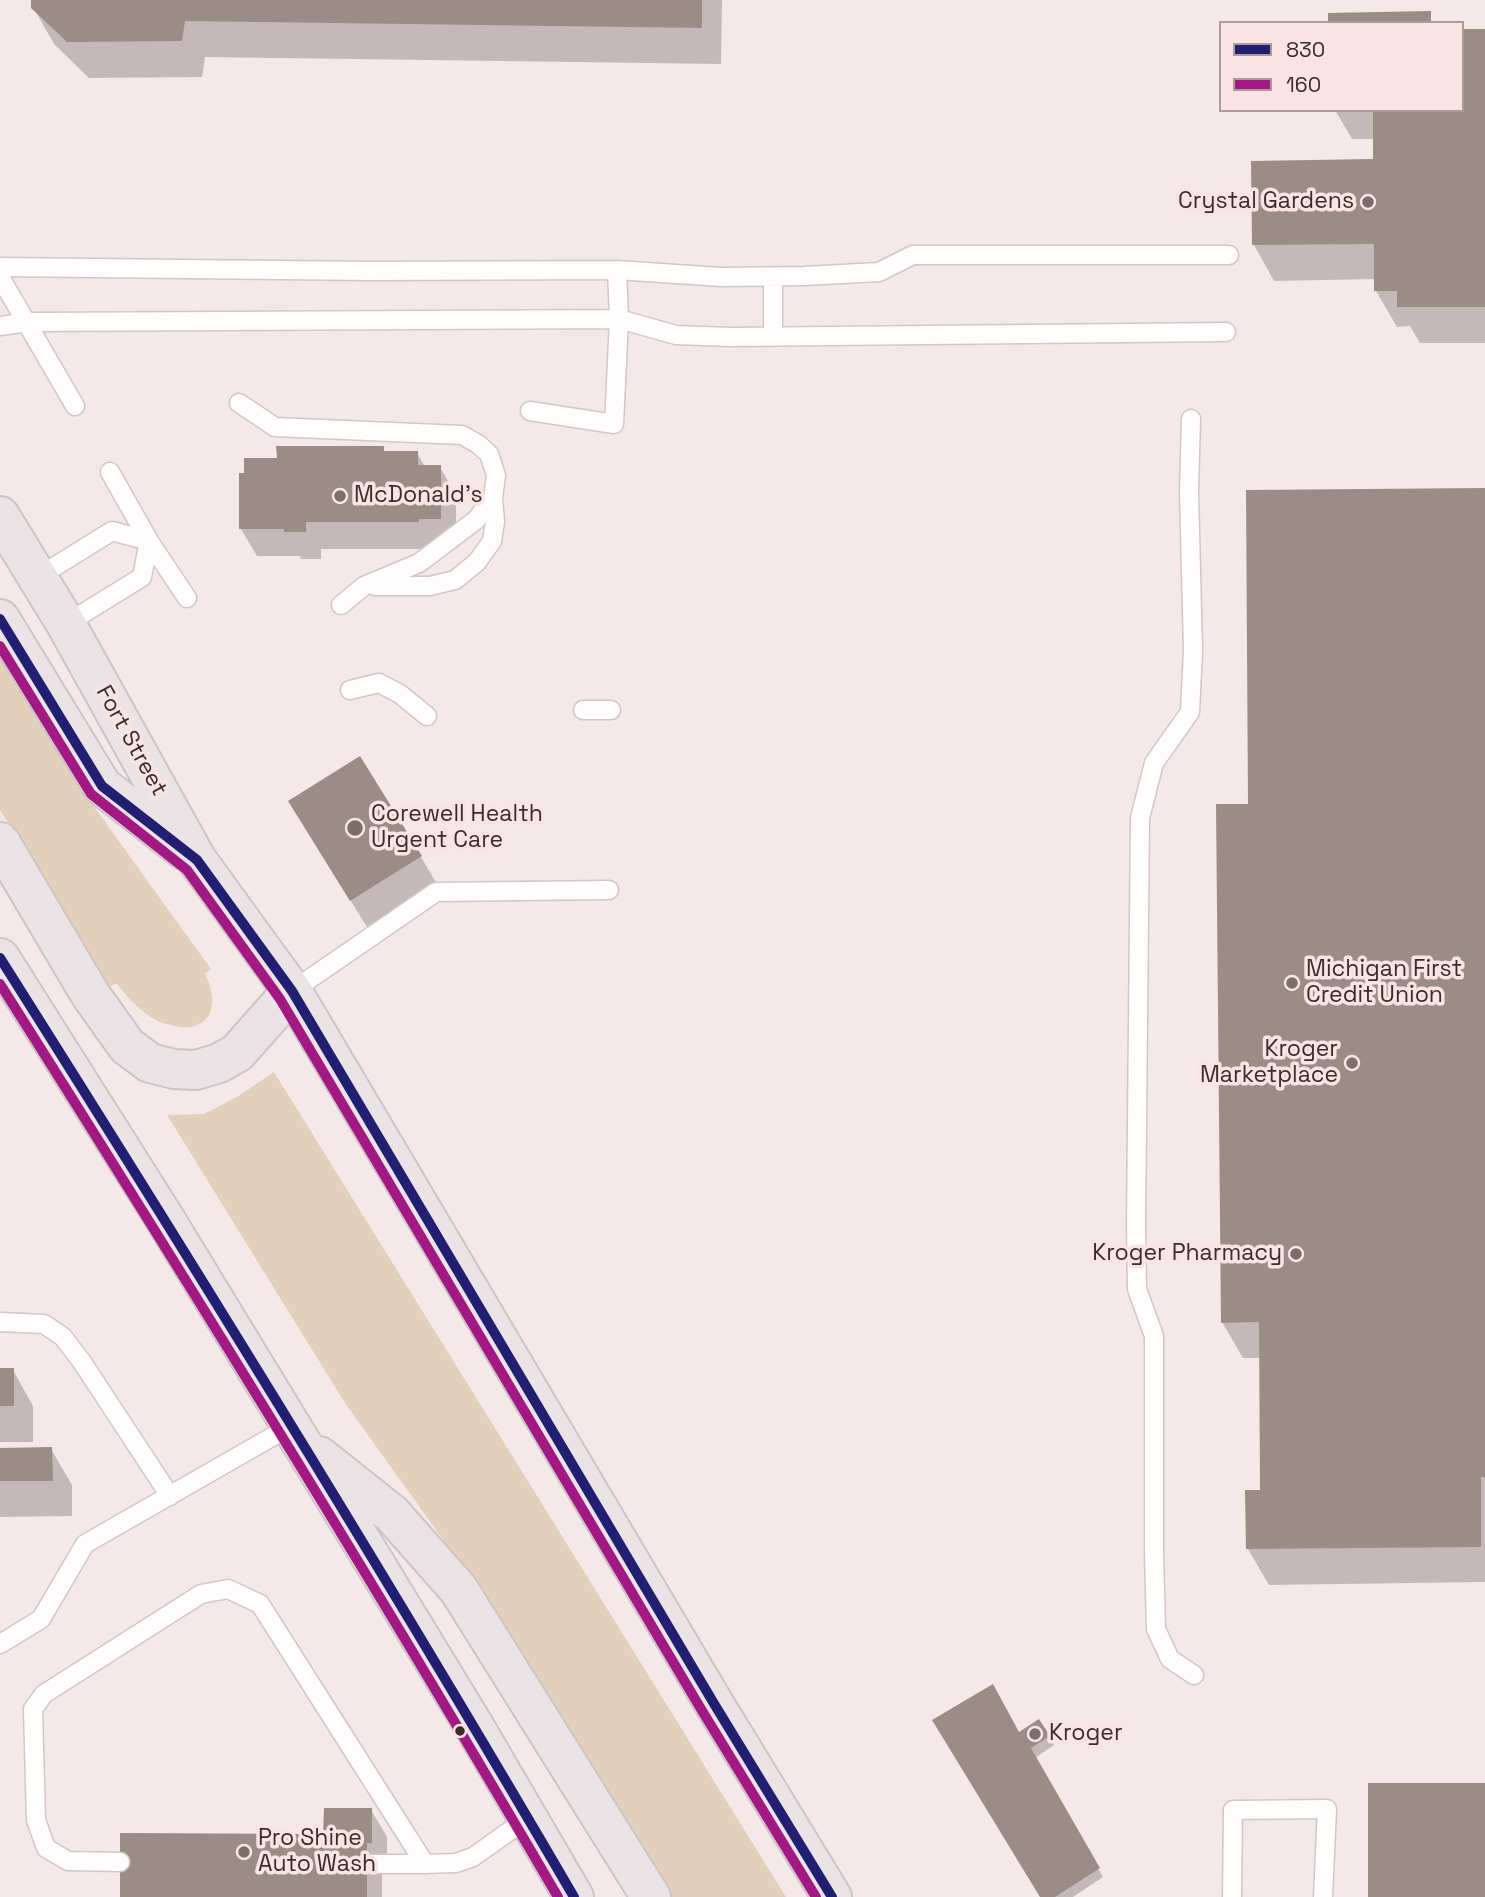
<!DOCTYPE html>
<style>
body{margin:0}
#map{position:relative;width:1485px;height:1897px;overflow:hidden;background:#f5e8e8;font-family:"Space Grotesk",sans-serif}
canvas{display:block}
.legend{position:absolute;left:1219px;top:21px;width:245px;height:91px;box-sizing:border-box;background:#fae3e3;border:2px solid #ad9a99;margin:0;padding:9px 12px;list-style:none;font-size:21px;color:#3a2c2b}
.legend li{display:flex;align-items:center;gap:14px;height:35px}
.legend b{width:35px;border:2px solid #ad9a99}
</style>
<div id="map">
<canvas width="1485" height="1897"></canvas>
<ul class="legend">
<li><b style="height:9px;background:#221e72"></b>830</li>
<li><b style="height:9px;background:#a31984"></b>160</li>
</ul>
</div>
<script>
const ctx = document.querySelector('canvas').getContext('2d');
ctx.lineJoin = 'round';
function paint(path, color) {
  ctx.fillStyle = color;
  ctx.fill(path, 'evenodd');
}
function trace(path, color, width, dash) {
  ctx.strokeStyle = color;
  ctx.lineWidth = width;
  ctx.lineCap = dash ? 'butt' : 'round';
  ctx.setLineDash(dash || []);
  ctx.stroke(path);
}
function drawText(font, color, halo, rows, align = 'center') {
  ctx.font = font + ' "Space Grotesk",sans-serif';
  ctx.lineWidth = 7;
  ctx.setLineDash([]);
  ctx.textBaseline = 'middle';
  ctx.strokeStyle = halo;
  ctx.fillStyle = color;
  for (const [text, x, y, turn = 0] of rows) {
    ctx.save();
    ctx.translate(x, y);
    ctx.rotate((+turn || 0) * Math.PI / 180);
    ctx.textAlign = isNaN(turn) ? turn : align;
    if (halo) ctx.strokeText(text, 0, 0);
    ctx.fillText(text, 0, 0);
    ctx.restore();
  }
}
paint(new Path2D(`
 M 0,657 L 87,797 L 211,969 L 205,974 C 220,1003 212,1034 174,1026 C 168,1024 163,1024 158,1021 C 140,1012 129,999 117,984 L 109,986 L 0,810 Z
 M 274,1072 L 786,1897 L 669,1897 L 482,1594 L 345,1403 L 167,1115 L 204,1114 L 237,1097 Z`), '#e2d0ba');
paint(new Path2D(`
 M 33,0 L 722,0 L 721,64 L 205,57 L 202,77 L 89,78 L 54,44 L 33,7 Z
 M 1485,31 L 1485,343 L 1420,343 L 1410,326 L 1397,327 L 1376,291 L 1376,279 L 1274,281 L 1254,245 L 1375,160 L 1375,139 L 1352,139 L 1335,110 L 1462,110 Z
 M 383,448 L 385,453 L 417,453 L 425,467 L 440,467 L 456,495 L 456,547 L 434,546 L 434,549 L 321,549 L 321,559 L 301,559 L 300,556 L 257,556 L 241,529 L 279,460 Z
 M 1485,489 L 1485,1582 L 1269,1585 L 1248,1549 L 1262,1491 L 1261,1358 L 1243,1358 L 1222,1322 L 1250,806 Z
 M 306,829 L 421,857 L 437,884 L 367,927 Z
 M 0,1370 L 13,1370 L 33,1406 L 33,1442 L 0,1442 Z
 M 0,1449 L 51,1449 L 72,1485 L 72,1516 L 0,1517 Z
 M 1019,1734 L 1049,1736 L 1054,1745 L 1035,1758 L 1103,1877 L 1073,1897 L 1042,1897 Z
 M 371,1810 L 387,1837 L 387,1870 L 382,1870 L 382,1897 L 122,1897 L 325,1836 Z`), '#0003');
paint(new Path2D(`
 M 31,0 L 702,0 L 702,28 L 185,21 L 182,41 L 67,42 L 31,8 Z
 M 1431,11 L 1431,23 L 1328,23 L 1328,13 Z
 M 1462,29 L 1485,29 L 1485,307 L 1397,307 L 1397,291 L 1374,291 L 1374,244 L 1252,245 L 1251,161 L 1373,159 L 1373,110 L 1462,110 Z
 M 276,446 L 384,446 L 384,451 L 418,451 L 418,465 L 441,465 L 441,519 L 419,519 L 419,522 L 306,522 L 306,532 L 284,532 L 284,529 L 239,529 L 239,473 L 244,473 L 244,458 L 277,458 Z
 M 1485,488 L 1485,1477 L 1481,1477 L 1481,1547 L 1246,1549 L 1245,1490 L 1260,1490 L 1259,1322 L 1221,1323 L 1216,804 L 1248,804 L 1246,490 Z
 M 360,756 L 422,856 L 350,901 L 288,801 Z
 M 0,1368 L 14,1368 L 14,1406 L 0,1406 Z
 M 52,1447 L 53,1481 L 0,1481 L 0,1448 Z
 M 993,1684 L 1019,1732 L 1039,1719 L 1050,1736 L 1031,1748 L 1100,1868 L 1055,1897 L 1040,1897 L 932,1720 Z
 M 1368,1783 L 1485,1783 L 1485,1897 L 1368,1897 Z
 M 324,1808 L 372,1808 L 372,1843 L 367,1843 L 367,1897 L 120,1897 L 120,1833 L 323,1834 Z`), '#9a8c86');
const lane = new Path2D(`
 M 0,267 L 371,271 L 617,270 L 721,277 L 804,276 L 879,272 L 913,255 L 1229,255
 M 0,277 L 75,406
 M 773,277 L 773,337
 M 0,326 L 28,322 L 619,319 L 676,335 L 731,337 L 1226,332
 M 239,403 L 275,427 L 462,435 L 478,444 L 489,454 L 496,475 L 493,498 L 476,520 L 419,563 L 364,586 L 341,605
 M 530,411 L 614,424 L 619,319 L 617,270
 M 1191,419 L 1189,491 L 1193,651 L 1190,712 L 1154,763 L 1140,818 L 1136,1225 L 1137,1289 L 1154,1336 L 1154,1552 L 1156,1629 L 1170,1659 L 1194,1675
 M 110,472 L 149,541 L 187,598
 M 38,577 L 112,531 L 149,541
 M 375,586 L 430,586 L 455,580 L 477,562 L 492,541 L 495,522 L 493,498
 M 66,624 L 142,577 L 149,541
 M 350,690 L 379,683 L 400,694 L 427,716
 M 583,710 L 611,710
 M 292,991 L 436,892 L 609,890
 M 0,1322 L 44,1324 L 63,1337 L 82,1362 L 170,1496
 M 0,1644 L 41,1619 L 85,1544 L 291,1426
 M 120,1862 L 68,1861 L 46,1848 L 36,1820 L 33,1709 L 44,1694 L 201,1594 L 228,1589 L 260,1604 L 425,1864 L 456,1863 L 473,1857 L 528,1818
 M 367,1864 L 425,1864
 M 1232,1897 L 1233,1810 L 1327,1809 L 1323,1897`);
const primary = new Path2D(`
 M 0,516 L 66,624 L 197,860 L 292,991 L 713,1702 L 832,1897
 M 0,619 L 102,786 L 184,850
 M 0,842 L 90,994 L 127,1046 L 150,1063 L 174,1069 L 196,1070 L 219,1063 L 237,1053 L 292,991
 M 0,958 L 165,1219 L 474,1726 L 574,1897
 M 319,1456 L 392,1514 L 459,1590 L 651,1897`);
trace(lane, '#d3c6c6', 21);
trace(primary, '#ccc5c5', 42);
trace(lane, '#fefcfc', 18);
trace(primary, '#ebe4e6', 38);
trace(new Path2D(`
 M 0,619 L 102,786 L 197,860 L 292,991 L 713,1702 L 832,1897
 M 0,958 C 196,1268 389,1580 574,1897`), '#221e72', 10);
trace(new Path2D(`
 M 0,646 L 91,794 L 187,870 L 280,999 L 701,1709 L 816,1897
 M 0,984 C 191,1286 378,1589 558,1897`), '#a31984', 10);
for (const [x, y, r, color] of [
 [1368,202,7,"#7b6e6d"],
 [340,496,7,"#7b6e6d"],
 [355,828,9,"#7b6e6d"],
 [1292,983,7,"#7b6e6d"],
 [1352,1063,7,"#7b6e6d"],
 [1296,1254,7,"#7b6e6d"],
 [460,1731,6,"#3a2c2b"],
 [1035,1734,7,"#7b6e6d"],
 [244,1852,7,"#7b6e6d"]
]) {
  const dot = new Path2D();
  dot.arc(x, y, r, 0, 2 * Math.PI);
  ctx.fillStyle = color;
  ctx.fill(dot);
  trace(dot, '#fae3e3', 2.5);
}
drawText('23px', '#3a2c2b', '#fae3e3', [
 ["Crystal Gardens",1354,202,"right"],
 ["McDonald's",354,496],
 ["Corewell Health",371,815],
 ["Urgent Care",371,841],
 ["Michigan First",1306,970],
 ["Credit Union",1306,996],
 ["Kroger",1338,1050,"right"],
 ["Marketplace",1338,1076,"right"],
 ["Kroger Pharmacy",1282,1254,"right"],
 ["Kroger",1049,1734],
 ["Pro Shine",258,1839],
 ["Auto Wash",258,1865]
], 'left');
drawText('23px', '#3a2c2b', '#fae3e3', [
 ["Fort Street",131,741,61]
]);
</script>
